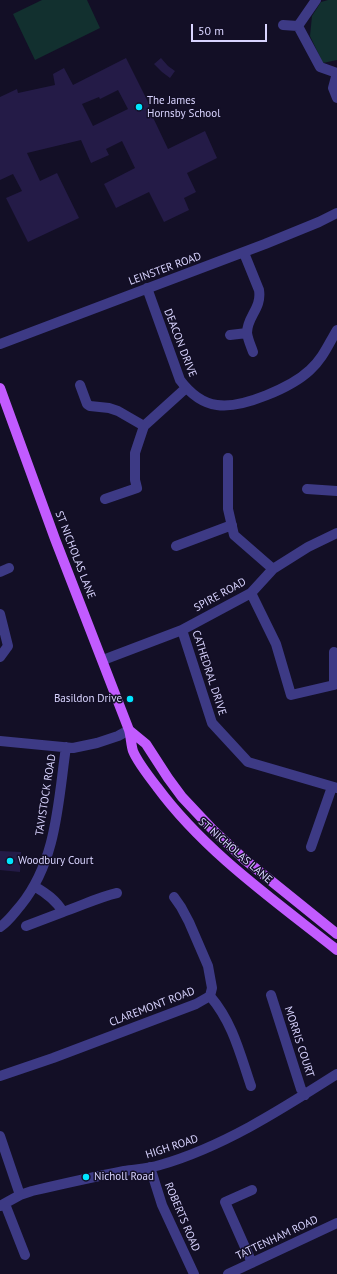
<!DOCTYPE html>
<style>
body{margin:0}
#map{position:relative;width:337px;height:1274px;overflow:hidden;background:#130f26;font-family:"PT Sans",sans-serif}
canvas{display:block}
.scale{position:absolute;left:191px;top:24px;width:76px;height:18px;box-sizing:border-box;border:2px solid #d9d4ff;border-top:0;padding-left:5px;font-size:12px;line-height:14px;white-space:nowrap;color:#d9d4ff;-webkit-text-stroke:3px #130f26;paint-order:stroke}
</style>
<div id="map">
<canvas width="337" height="1274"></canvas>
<div class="scale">50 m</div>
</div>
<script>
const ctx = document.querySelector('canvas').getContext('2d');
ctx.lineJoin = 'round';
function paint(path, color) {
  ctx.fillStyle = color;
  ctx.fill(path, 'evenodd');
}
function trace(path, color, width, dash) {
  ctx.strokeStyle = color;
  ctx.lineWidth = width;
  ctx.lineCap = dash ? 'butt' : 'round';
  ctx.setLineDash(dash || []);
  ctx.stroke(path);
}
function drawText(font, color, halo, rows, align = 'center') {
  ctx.font = font + ' "PT Sans",sans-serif';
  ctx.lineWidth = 3;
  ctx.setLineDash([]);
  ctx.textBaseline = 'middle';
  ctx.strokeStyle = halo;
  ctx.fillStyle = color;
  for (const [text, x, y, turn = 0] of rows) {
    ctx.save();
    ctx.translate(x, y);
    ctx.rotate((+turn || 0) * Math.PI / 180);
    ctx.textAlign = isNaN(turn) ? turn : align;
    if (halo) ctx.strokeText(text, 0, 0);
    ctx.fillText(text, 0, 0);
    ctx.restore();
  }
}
paint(new Path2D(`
 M 42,0 L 87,0 L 100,28 L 35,60 L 13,14 Z
 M 328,0 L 337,0 L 337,60 L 323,63 L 310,36 L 312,16 L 321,2 Z`), '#12302f');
paint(new Path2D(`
 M 126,58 L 150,106 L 148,107 L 168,149 L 205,131 L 217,158 L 187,173 L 196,192 L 184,198 L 189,210 L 164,222 L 149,192 L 116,208 L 104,184 L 135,168 L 122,141 L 106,149 L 109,155 L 91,163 L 81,140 L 27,153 L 40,181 L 57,173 L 79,218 L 28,242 L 6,198 L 22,191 L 13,174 L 0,180 L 0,97 L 17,89 L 18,93 L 55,85 L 53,74 L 64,68 L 73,85 ZM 118,90 L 128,109 L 93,126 L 82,104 L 99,97 L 100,99 Z
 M 161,58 L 168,66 L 175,71 L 170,78 L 162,72 L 154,64 Z
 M 0,851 L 21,852 L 20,872 L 0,870 Z`), '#241b47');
trace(new Path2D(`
 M 316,0 L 298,26 L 320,67 L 337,73
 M 283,25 L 298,26
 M 337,73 L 333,88 L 337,98
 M 244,253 L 259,290 C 262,309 247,316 247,333 C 248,340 251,346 253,352
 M 147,288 L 180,380 C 189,392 201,403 217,405 C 242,409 292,387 310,370 C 323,358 328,345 337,330
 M 230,335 L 247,333
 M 0,344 L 265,244 L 319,222 L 337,213
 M 80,385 L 87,404 L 90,406 L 109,408 L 118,411 L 144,426
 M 228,458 L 228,509 L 234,535 L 273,569
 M 307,489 L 337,491
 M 105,499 L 137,488 L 135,480 L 135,453 L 144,426 L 186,388
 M 176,546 L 232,525
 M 0,572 L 9,568
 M 251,593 L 276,644 L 291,695 L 334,685 L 334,652
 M 0,614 L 8,646 L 0,657
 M 182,630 L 212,723 L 248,762 L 337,788
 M 103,660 L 182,630 L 251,593 L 273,569 L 308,547 L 337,533
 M 0,741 L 73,748 L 97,743 L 118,736 L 129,730
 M 311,847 L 332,787
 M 63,912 C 81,906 99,897 117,893
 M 26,926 L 63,912 C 56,900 46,893 34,886
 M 0,927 C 9,921 14,913 21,905 C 57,860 58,802 66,747
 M 271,995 L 301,1089 L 305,1095
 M 210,996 C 233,1023 240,1054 251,1086
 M 0,1076 L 53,1058 L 196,1004 L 210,996 L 212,988 L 208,966 L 189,922 L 181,907 L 174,897
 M 0,1136 L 20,1195
 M 150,1167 L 162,1205 L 194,1274
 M 252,1190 L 225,1202 L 252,1263
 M 5,1204 L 25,1255
 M 0,1206 L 20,1195 L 32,1191 C 62,1184 93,1177 124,1171 C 136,1169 148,1169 160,1165 C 223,1147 282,1109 337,1074
 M 228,1274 L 337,1223`), '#3d3a85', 10);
trace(new Path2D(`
 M 0,388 L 55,539 L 129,730 C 131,737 131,745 133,751 C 137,761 150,778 157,787 C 205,852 274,900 337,950
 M 129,730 L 146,744 L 168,778 L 182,797 L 213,830 L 244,859 L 337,934`), '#c25bff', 10);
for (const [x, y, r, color] of [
 [139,107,4,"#00e5ff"],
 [130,699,4,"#00e5ff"],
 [10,861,4,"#00e5ff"],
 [86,1177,4,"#00e5ff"]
]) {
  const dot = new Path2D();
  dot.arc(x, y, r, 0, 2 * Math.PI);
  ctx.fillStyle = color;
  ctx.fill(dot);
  trace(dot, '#130f26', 1.5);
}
drawText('11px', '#d9d4ff', '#130f26', [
 ["The James",147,101],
 ["Hornsby School",147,114],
 ["Basildon Drive",122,699,"right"],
 ["Woodbury Court",18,861],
 ["Nicholl Road",94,1177]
], 'left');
drawText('11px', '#d9d4ff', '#130f26', [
 ["LEINSTER ROAD",165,269,-20],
 ["DEACON DRIVE",180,343,69],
 ["ST NICHOLAS LANE",75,555,69],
 ["SPIRE ROAD",220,595,-29],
 ["CATHEDRAL DRIVE",209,673,72],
 ["TAVISTOCK ROAD",46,795,-81],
 ["ST NICHOLAS LANE",235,851,41],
 ["CLAREMONT ROAD",152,1007,-21],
 ["MORRIS COURT",299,1042,72],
 ["HIGH ROAD",172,1147,-18],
 ["ROBERTS ROAD",182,1217,67],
 ["TATTENHAM ROAD",277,1238,-25]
]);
</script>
